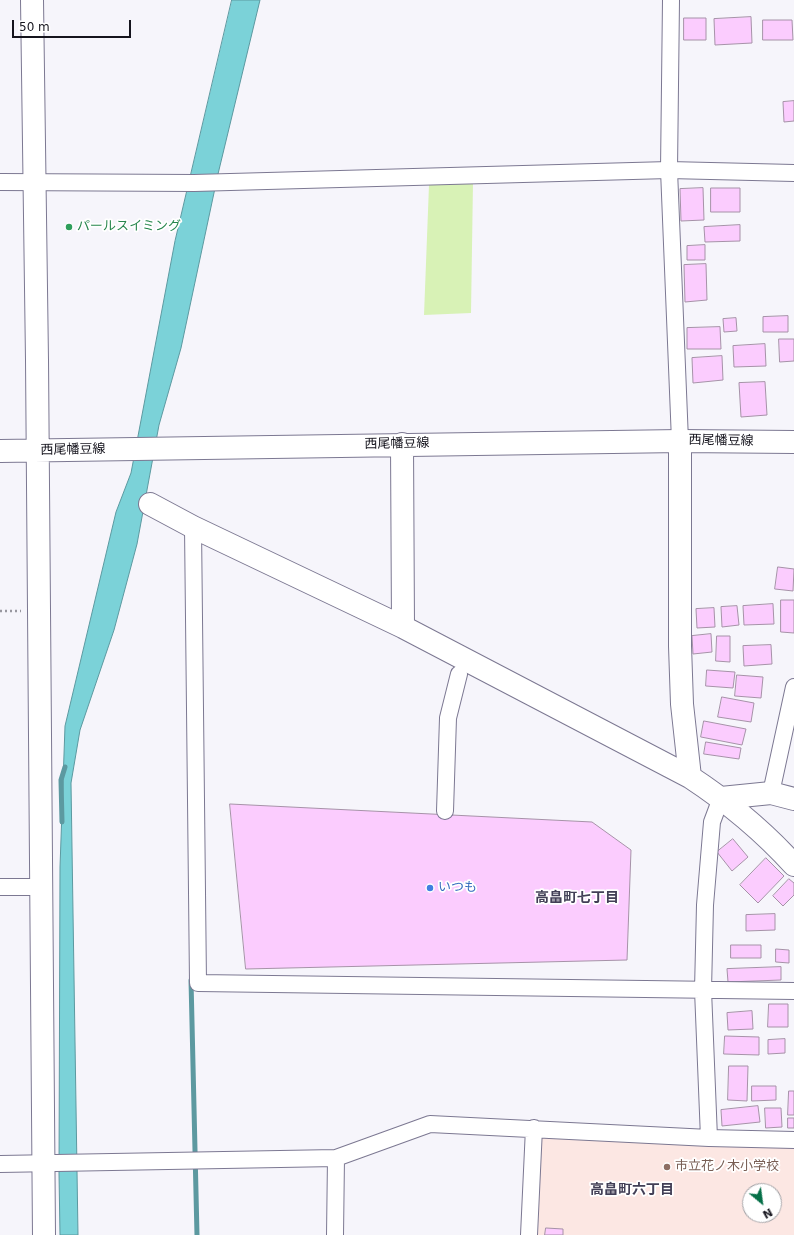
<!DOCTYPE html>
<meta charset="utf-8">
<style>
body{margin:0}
#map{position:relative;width:794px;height:1235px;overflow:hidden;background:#f6f5fb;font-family:"DejaVu Sans",sans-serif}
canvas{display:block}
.north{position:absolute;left:742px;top:1183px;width:40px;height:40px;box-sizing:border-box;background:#fff;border:1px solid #a1a1a5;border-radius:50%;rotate:151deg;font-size:11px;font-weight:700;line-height:16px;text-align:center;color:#15141d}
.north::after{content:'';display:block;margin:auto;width:14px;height:18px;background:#056f47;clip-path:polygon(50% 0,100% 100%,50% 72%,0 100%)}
.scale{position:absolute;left:12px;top:20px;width:119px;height:18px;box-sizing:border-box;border:2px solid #15141d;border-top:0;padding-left:5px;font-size:12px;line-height:14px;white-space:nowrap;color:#15141d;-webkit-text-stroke:3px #fff;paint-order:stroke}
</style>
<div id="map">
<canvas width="794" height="1235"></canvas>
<div class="north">N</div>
<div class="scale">50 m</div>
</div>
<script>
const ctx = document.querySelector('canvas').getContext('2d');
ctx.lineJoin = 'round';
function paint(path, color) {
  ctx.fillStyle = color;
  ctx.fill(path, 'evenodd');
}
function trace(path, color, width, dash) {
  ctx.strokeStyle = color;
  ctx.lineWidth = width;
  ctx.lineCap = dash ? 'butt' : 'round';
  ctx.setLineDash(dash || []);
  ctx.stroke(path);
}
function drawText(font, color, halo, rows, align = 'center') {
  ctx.font = font + ' "DejaVu Sans","Noto Sans JP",sans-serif';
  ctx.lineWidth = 3.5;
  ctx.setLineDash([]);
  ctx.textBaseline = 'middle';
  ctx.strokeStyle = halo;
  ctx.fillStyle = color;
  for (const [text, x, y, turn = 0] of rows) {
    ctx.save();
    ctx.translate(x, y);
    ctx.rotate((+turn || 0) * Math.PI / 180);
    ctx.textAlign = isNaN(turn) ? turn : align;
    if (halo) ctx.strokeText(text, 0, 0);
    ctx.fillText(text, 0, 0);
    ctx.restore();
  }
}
paint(new Path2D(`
 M 540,1134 L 794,1144 L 794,1235 L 538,1235 ZM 750,1191 L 774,1191 L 774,1215 L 750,1215 Z`), '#fce7e3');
paint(new Path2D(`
 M 473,182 L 471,313 L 424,315 L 429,185 Z`), '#d8f2b6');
const water = new Path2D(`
 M 232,0 L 260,0 L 218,174 L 181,348 L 159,425 L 137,544 L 114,630 L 80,730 L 71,783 L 78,1235 L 60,1235 L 59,1173 L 60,867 L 65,726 L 116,512 L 131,473 L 175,241 Z`);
paint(water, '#7bd2d8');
trace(water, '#5c99a0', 1);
trace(new Path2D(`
 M 62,822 L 61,780 L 65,767
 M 191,980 L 197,1235`), '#5c99a0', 5);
const building = new Path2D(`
 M 751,17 L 752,43 L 715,45 L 714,19 Z
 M 684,18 L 706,18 L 706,40 L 684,40 Z
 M 763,20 L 792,20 L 793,40 L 763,40 Z
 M 794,101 L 794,121 L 784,122 L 783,102 Z
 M 703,188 L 704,220 L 681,221 L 680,189 Z
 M 711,188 L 740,188 L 740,212 L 711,212 Z
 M 740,225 L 740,241 L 705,242 L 704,227 Z
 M 705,245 L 705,260 L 687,260 L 687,246 Z
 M 706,264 L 707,300 L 685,302 L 684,265 Z
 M 788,316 L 788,332 L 763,332 L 763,317 Z
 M 736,318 L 737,331 L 724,332 L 723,319 Z
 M 720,327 L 721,349 L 687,349 L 687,328 Z
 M 779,339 L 794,339 L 794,361 L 780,362 Z
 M 765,344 L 766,366 L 734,367 L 733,346 Z
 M 722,356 L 723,380 L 693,383 L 692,358 Z
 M 765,382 L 767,415 L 741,417 L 739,383 Z
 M 778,567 L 794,569 L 793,591 L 775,589 Z
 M 781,600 L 794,600 L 794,633 L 781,632 Z
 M 773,604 L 774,624 L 744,625 L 743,606 Z
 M 737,606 L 739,625 L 722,627 L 721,607 Z
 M 714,608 L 715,627 L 697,628 L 696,609 Z
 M 711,634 L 712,652 L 693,654 L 692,636 Z
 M 717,636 L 730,636 L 730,662 L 716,661 Z
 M 771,645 L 772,664 L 744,666 L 743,646 Z
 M 707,670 L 735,672 L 733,688 L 706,686 Z
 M 737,675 L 763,677 L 761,698 L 735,696 Z
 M 722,697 L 754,703 L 751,722 L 718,717 Z
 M 704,721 L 746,729 L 742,745 L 701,737 Z
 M 706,742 L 741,748 L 739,759 L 704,754 Z
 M 230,804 L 592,822 L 631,850 L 627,960 L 246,969 Z
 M 733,839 L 748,857 L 732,871 L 717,852 Z
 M 766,858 L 784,876 L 758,903 L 740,885 Z
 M 789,879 L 794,883 L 794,895 L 783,906 L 773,896 Z
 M 775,914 L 775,930 L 746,931 L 746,915 Z
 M 731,945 L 761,945 L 761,958 L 731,958 Z
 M 776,949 L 789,950 L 789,963 L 776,962 Z
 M 781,967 L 781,980 L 728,982 L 727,969 Z
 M 769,1004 L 788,1004 L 788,1027 L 768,1027 Z
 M 752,1011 L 753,1029 L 728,1030 L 727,1013 Z
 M 725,1036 L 759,1037 L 759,1055 L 724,1054 Z
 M 785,1039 L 785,1053 L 768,1054 L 768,1040 Z
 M 729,1066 L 748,1066 L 747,1101 L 728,1100 Z
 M 752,1086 L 776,1086 L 776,1100 L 752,1101 Z
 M 789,1091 L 794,1091 L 794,1115 L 788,1115 Z
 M 758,1106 L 760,1122 L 722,1126 L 721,1110 Z
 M 765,1108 L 781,1108 L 782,1127 L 766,1128 Z
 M 788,1118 L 794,1118 L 794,1128 L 788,1128 Z
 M 546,1228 L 563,1229 L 563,1235 L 545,1235 Z`);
paint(building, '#fbccfe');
trace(building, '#a692a8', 1);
const street = new Path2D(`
 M 671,0 L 669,170 L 680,441
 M 0,182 L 194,183 L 669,170 L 794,173
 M 193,527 L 198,983 L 794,991
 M 771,793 L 794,687
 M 445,811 L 448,718 L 459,674
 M 0,887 L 40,887
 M 709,1138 L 703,990 L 705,905 L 712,822 L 721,798
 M 0,1164 L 336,1158 L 430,1124 L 709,1138 L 794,1140
 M 335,1235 L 336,1158
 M 529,1235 L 534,1128`);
const secondary = new Path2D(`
 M 32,0 L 37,360 L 44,1235
 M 680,441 L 680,646 L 682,704 L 690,777
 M 402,444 L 403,627
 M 0,451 L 680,441 L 794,442
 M 150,504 L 193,527 L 403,627 L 690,777 C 728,802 763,831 794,865
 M 721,798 L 771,793 L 794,799`);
trace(street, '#7c7892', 18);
trace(secondary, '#7c7892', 24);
trace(new Path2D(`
 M 0,611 L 21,611`), '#98979f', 2.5, [2, 3]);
trace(street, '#fff', 16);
trace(secondary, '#fff', 22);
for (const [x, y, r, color] of [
 [69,227,4,"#2e9e5b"],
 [430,888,4,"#3f7fe0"],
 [667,1167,4,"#8d6e63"]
]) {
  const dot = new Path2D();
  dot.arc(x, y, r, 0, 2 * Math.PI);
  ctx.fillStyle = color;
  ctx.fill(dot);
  trace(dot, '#fff', 1.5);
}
drawText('13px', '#27864d', '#fff', [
 ["パールスイミング",77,227]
], 'left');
drawText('13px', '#15141d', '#fff', [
 ["西尾幡豆線",721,441,1],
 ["西尾幡豆線",397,444,-1],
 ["西尾幡豆線",73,450,-1]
]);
drawText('13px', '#366cbe', '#fff', [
 ["いつも",438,888]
], 'left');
drawText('13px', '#785e54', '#fff', [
 ["市立花ノ木小学校",675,1167]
], 'left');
drawText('bold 14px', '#423f56', '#fff', [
 ["高畠町七丁目",577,898],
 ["高畠町六丁目",632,1190]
]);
</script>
